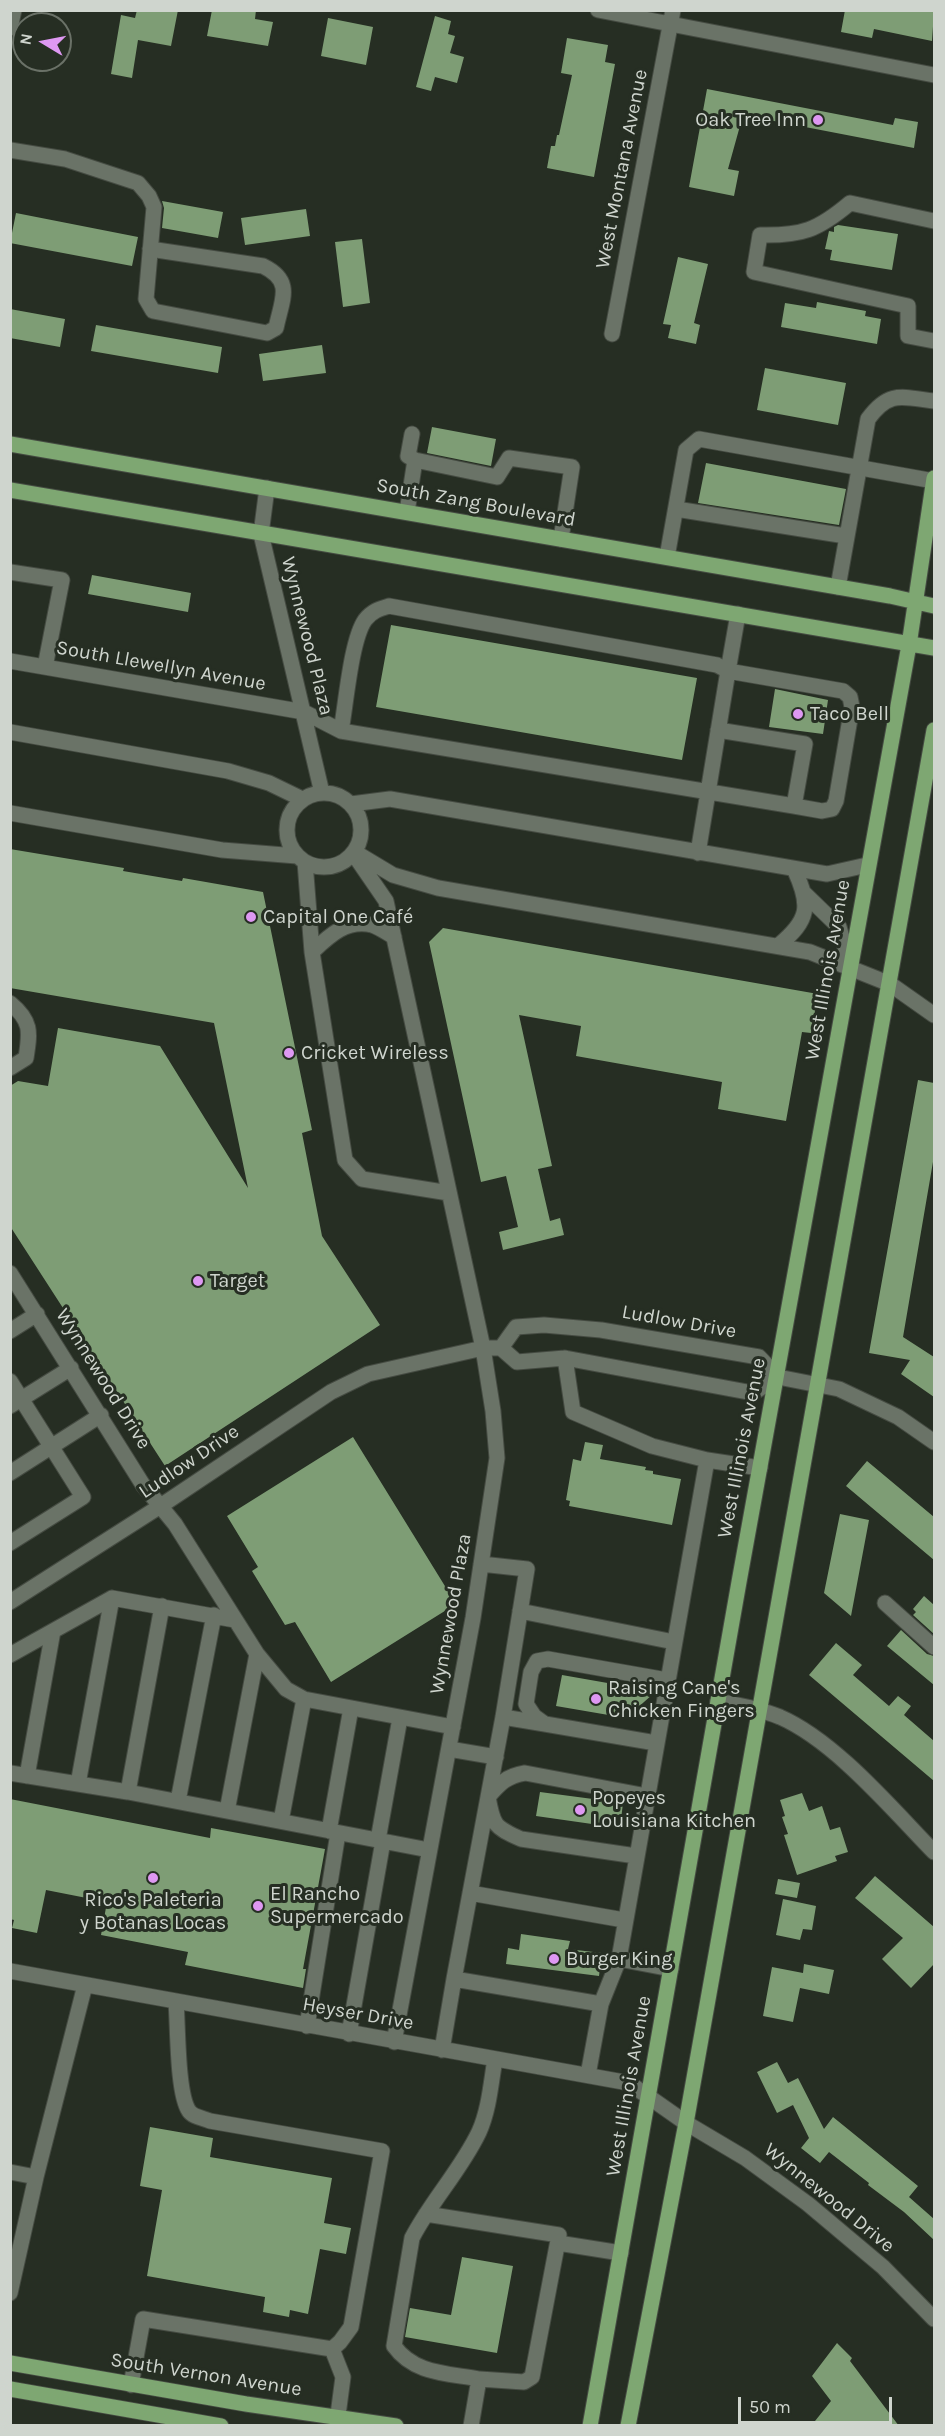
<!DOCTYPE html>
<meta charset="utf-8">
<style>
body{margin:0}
#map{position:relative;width:945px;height:2436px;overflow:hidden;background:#262e23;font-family:Karla,sans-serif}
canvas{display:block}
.frame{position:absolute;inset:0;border:12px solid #cfd5ce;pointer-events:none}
.north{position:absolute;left:12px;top:12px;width:60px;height:60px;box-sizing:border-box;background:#262e23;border:2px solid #6a7167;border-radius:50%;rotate:280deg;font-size:16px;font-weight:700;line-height:24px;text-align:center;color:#cfd5ce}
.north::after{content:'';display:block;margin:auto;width:21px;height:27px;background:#de98f2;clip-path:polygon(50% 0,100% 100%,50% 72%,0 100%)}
.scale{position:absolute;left:738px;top:2397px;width:154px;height:27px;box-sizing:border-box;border:3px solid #cfd5ce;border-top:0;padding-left:8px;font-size:18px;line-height:21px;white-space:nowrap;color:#cfd5ce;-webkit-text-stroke:4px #262e23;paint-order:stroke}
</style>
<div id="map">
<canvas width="945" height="2436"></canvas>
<div class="frame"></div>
<div class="north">N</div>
<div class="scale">50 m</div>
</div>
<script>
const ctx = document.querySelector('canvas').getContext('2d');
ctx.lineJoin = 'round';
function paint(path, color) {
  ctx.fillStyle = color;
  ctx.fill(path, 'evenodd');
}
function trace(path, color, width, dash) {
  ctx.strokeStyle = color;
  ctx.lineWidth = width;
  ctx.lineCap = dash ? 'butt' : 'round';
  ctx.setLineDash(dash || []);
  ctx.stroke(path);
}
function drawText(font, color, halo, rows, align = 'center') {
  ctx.font = font + ' Karla,sans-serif';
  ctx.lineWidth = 6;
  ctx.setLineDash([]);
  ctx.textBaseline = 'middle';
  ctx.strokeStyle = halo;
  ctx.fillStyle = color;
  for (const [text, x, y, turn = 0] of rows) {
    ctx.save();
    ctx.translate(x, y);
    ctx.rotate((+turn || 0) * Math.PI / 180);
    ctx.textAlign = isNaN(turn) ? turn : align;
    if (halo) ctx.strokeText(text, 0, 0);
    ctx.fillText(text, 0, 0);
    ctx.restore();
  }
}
paint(new Path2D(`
 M 137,10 L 178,10 L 171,46 L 138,40 L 132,78 L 111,74 L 121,15 L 135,18 Z
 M 212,10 L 256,10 L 255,19 L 273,22 L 268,46 L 207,36 Z
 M 845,10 L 934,12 L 932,41 L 874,29 L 872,38 L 841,32 Z
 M 435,16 L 451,21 L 448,34 L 455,36 L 450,53 L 464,57 L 457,83 L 435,77 L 431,91 L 416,87 Z
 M 328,18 L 373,27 L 366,65 L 321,56 Z
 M 567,38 L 608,45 L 605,62 L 615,64 L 594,177 L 547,168 L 551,146 L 555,146 L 557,135 L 559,135 L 572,75 L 561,73 Z
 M 707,89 L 893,125 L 895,118 L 918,122 L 914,148 L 743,115 L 728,169 L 739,171 L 734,196 L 689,187 Z
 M 162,201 L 223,212 L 218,238 L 162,228 L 164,208 Z
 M 306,209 L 310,236 L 245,245 L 241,218 Z
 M 16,213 L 138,237 L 132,266 L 10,243 Z
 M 838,225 L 898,234 L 892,270 L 830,260 L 832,250 L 825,249 L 829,231 L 834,232 L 834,227 Z
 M 362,239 L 370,303 L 343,307 L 335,242 Z
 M 678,257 L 708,264 L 694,323 L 700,325 L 696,344 L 668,338 L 671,325 L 663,324 Z
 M 817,302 L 866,311 L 865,316 L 881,319 L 877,344 L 781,327 L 785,303 L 816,308 Z
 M 10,309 L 65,319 L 60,347 L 10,338 Z
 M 96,325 L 222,347 L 218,373 L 91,351 Z
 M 322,345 L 326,373 L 263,381 L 259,354 Z
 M 765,368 L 846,383 L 838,425 L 757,410 Z
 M 432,427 L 496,439 L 491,466 L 427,453 Z
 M 706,463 L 846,489 L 839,525 L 698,503 Z
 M 92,575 L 191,593 L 188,612 L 88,594 Z
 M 391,625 L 697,678 L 682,760 L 376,707 Z
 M 775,689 L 828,700 L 823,734 L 769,727 Z
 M 10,849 L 124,868 L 123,871 L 182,881 L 183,878 L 263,892 L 312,1130 L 302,1133 L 322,1236 L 380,1325 L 165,1466 L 10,1226 L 10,1086 L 18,1081 L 48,1086 L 58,1028 L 160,1046 L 248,1188 L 214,1023 L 10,988 Z
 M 443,928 L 818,994 L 811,1033 L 802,1032 L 786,1121 L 718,1109 L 722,1082 L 576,1056 L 581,1026 L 519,1015 L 552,1166 L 538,1169 L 550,1221 L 560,1218 L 564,1235 L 503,1250 L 499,1232 L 518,1227 L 506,1176 L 481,1182 L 429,942 Z
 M 918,1080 L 934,1083 L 934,1156 L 903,1337 L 934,1357 L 934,1397 L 901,1374 L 910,1360 L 869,1353 Z
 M 353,1437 L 456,1604 L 331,1682 L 295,1622 L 285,1625 L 252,1571 L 258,1567 L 227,1516 Z
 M 585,1442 L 603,1445 L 600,1459 L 646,1467 L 645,1470 L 653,1471 L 653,1474 L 681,1479 L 672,1525 L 569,1506 L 570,1501 L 566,1500 L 573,1459 L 581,1461 Z
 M 867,1461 L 934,1517 L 934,1560 L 846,1486 Z
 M 840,1514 L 869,1520 L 851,1616 L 824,1593 Z
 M 924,1596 L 934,1605 L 934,1634 L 913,1615 L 916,1612 L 913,1609 Z
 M 901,1630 L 927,1654 L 934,1656 L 934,1685 L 887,1646 Z
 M 836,1643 L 862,1665 L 853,1675 L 889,1706 L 898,1696 L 911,1706 L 904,1715 L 934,1741 L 934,1781 L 809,1675 Z
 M 562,1675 L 636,1688 L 636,1691 L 653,1694 L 626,1718 L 556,1706 Z
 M 540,1792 L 623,1803 L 620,1828 L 536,1816 Z
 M 802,1793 L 809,1811 L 822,1806 L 830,1830 L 840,1827 L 848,1852 L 835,1856 L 837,1861 L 797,1875 L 784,1835 L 788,1834 L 782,1817 L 785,1816 L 780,1800 Z
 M 10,1799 L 210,1838 L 211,1828 L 325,1849 L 303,1969 L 306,1969 L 303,1988 L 185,1965 L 188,1952 L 101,1935 L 107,1902 L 46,1890 L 37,1933 L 12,1928 L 14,1920 L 10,1919 Z
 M 875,1876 L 934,1927 L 934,1964 L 911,1988 L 882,1959 L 903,1938 L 855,1898 Z
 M 778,1879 L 800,1883 L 797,1898 L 775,1894 Z
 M 783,1899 L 816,1906 L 812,1930 L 803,1929 L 800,1940 L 776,1935 Z
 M 521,1934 L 570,1941 L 568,1949 L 602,1953 L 599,1976 L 506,1964 L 508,1948 L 519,1950 Z
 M 804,1964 L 834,1970 L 829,1994 L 800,1988 L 793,2022 L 763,2016 L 772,1967 L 803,1973 Z
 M 777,2062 L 788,2083 L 798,2078 L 824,2129 L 833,2117 L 918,2186 L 909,2197 L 934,2219 L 934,2240 L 904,2212 L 868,2185 L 869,2183 L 829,2152 L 820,2163 L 801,2148 L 809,2138 L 793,2105 L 777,2113 L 757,2072 Z
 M 150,2127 L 213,2138 L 210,2157 L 332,2178 L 324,2223 L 351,2228 L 346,2254 L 320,2249 L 308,2314 L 290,2310 L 289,2317 L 263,2312 L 265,2297 L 147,2276 L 162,2190 L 140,2186 Z
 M 462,2257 L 513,2266 L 497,2353 L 405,2337 L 410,2308 L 451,2315 Z
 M 837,2343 L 852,2358 L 850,2361 L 899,2426 L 811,2426 L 831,2401 L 812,2376 Z`), '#7e9d75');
const minor = new Path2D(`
 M 598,10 L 934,75
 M 10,28 L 14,10
 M 10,150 L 65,159 L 138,183 L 149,196 L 154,207 L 146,299 L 153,311 L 267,333 L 276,328 C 282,299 294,281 263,266 L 150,249
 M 934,221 L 850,203 C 818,230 802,236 760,235 L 754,272 L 908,306 L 908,336 L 934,341
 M 612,334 L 673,10
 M 412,434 L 408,456 L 415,460
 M 267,488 L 261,534 L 322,793
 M 676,509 L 846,536
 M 407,512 L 415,460 L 497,477 L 509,458 L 572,467 L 561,539
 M 667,557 L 686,450 L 699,439 L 934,481
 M 10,572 L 62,580 L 45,667
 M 838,587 L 868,419 C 889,390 902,397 934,401
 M 10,661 L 304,712 L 341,731 L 794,806 L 822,811 L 832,809 L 836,801 L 852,707 L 850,697 L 843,691 L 728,671 L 738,614
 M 718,730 L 805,744 L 794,806
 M 341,731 C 346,704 351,640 365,620 C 372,611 379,609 389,606 L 717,665 L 728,671 L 698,853
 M 10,732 L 228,771 L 269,783 L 302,799
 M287 830a37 37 0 1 1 74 0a37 37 0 1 1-74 0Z
 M 351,804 L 390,799 L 827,874 L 867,865
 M 10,813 L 222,850 L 297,856
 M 353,853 L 386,901 L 483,1348 L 493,1411 L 497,1458 L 473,1618 L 394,2042
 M 358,854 L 393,875 L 438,888 L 810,952 L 890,984 L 934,1015
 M 305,862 L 312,952 L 345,1160 L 362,1179 L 449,1193
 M 805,894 L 839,927 L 851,968
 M 779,945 C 809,920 811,906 795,871
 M 312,952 C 329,936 346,919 372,925 C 379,927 387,933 394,937
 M 10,1003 C 32,1021 30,1032 26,1058 L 10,1068
 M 10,1273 L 143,1485 L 175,1524 L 257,1654 L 286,1689 L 304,1699 L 453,1727
 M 10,1331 L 37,1314
 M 501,1348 L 516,1327 L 544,1325 L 601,1330 L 759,1357 L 778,1377
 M 565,1358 L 573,1412 L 652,1446 L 707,1460 L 619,1959 L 671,1969
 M 778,1377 L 839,1389 L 898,1417 L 934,1442
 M 10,1381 L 83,1497 L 10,1543
 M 10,1406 L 71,1368
 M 707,1460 L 760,1468
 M 10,1473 L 101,1415
 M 10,1602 L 162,1505 L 331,1392 L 368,1374 L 483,1348 L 501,1348 L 517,1362 L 565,1358 L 753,1393 L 778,1377
 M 885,1603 L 934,1647
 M 520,1611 L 674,1642
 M 10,1655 L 112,1598 L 235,1620
 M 718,1701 C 739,1705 760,1709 780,1717 C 835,1741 892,1809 934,1852
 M 503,1717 L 545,1724
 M 656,1743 L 545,1724 L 534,1716 L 526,1704 L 531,1672 L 537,1661 L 548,1659 L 667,1680
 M 449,1749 L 496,1757
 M 10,1773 L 128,1792 L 429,1850
 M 27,1776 L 53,1631
 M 78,1784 L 112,1598
 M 128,1792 L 162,1606
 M 178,1801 L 214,1615
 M 227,1811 L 257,1654
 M 281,1821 L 304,1699
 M 329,1831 L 351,1708
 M 378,1840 L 400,1718
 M 636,1856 L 521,1839 C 494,1827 493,1825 488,1797 C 500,1783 507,1776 525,1773 L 647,1796
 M 470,1893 L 624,1920
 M 10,1971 L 629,2083 L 686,2123 L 745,2158 L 808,2204 L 883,2267 L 934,2319
 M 454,1979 L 503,1717 L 527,1569 L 481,1564
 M 307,2026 L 338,1833
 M 349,2034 L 383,1841
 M 442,2050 L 454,1979 L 601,2004
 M 588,2075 L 601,2004 L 619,1959
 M 10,2172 L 36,2177
 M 426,2214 L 559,2235 L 532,2377 L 524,2382 L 479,2379 L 471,2426
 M 558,2243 L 621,2253
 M 10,2293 L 36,2177 L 85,1985
 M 332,2349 L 343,2377 L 338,2415
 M 479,2379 C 447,2373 414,2374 394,2346 L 412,2238 C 431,2201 461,2170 479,2132 C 489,2110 491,2083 495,2059
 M 131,2385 L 143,2319 L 332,2349 L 340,2342 L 351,2327 L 382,2151 L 210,2121 C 203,2118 193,2117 189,2111 C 177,2094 178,2025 176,2002`);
const major = new Path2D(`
 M 10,444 L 890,596 L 934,606
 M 10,490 L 934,648
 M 10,2363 L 246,2404 L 396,2426
 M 10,2389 L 221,2426
 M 590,2426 L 739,1582 L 909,645 L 934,478
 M 628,2426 L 686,2123 L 934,730`);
trace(minor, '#454b42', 17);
trace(major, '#454b42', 17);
trace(minor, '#6a7367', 15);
trace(major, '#7ea772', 15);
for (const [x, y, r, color] of [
 [818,120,6,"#de98f2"],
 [798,714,6,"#de98f2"],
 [251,917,6,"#de98f2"],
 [289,1053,6,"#de98f2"],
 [198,1281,6,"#de98f2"],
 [596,1699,6,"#de98f2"],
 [580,1810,6,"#de98f2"],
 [153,1878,6,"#de98f2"],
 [258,1906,6,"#de98f2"],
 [554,1959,6,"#de98f2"]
]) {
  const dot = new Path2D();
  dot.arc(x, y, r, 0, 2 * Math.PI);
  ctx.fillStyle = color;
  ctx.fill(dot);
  trace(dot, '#262e23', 2);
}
drawText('20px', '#cfd5ce', '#262e23', [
 ["Oak Tree Inn",806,120,"right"],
 ["Taco Bell",810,714],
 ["Capital One Café",263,917],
 ["Cricket Wireless",301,1053],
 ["Target",210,1281],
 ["Raising Cane's",608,1688],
 ["Chicken Fingers",608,1711],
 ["Popeyes",592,1798],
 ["Louisiana Kitchen",592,1821],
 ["El Rancho",270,1894],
 ["Supermercado",270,1917],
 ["Rico's Paleteria",153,1900,"center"],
 ["y Botanas Locas",153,1923,"center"],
 ["Burger King",566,1959]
], 'left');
drawText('20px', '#cfd5ce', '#262e23', [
 ["West Montana Avenue",622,169,-79],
 ["South Zang Boulevard",476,503,10],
 ["Wynnewood Plaza",307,636,76],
 ["South Llewellyn Avenue",161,666,10],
 ["West Illinois Avenue",828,970,-80],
 ["Ludlow Drive",679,1322,10],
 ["Wynnewood Drive",103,1379,58],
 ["West Illinois Avenue",742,1448,-79],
 ["Ludlow Drive",189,1462,-34],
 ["Wynnewood Plaza",451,1614,-80],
 ["Heyser Drive",358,2014,10],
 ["West Illinois Avenue",629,2086,-80],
 ["Wynnewood Drive",829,2198,39],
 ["South Vernon Avenue",206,2375,9]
]);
</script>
